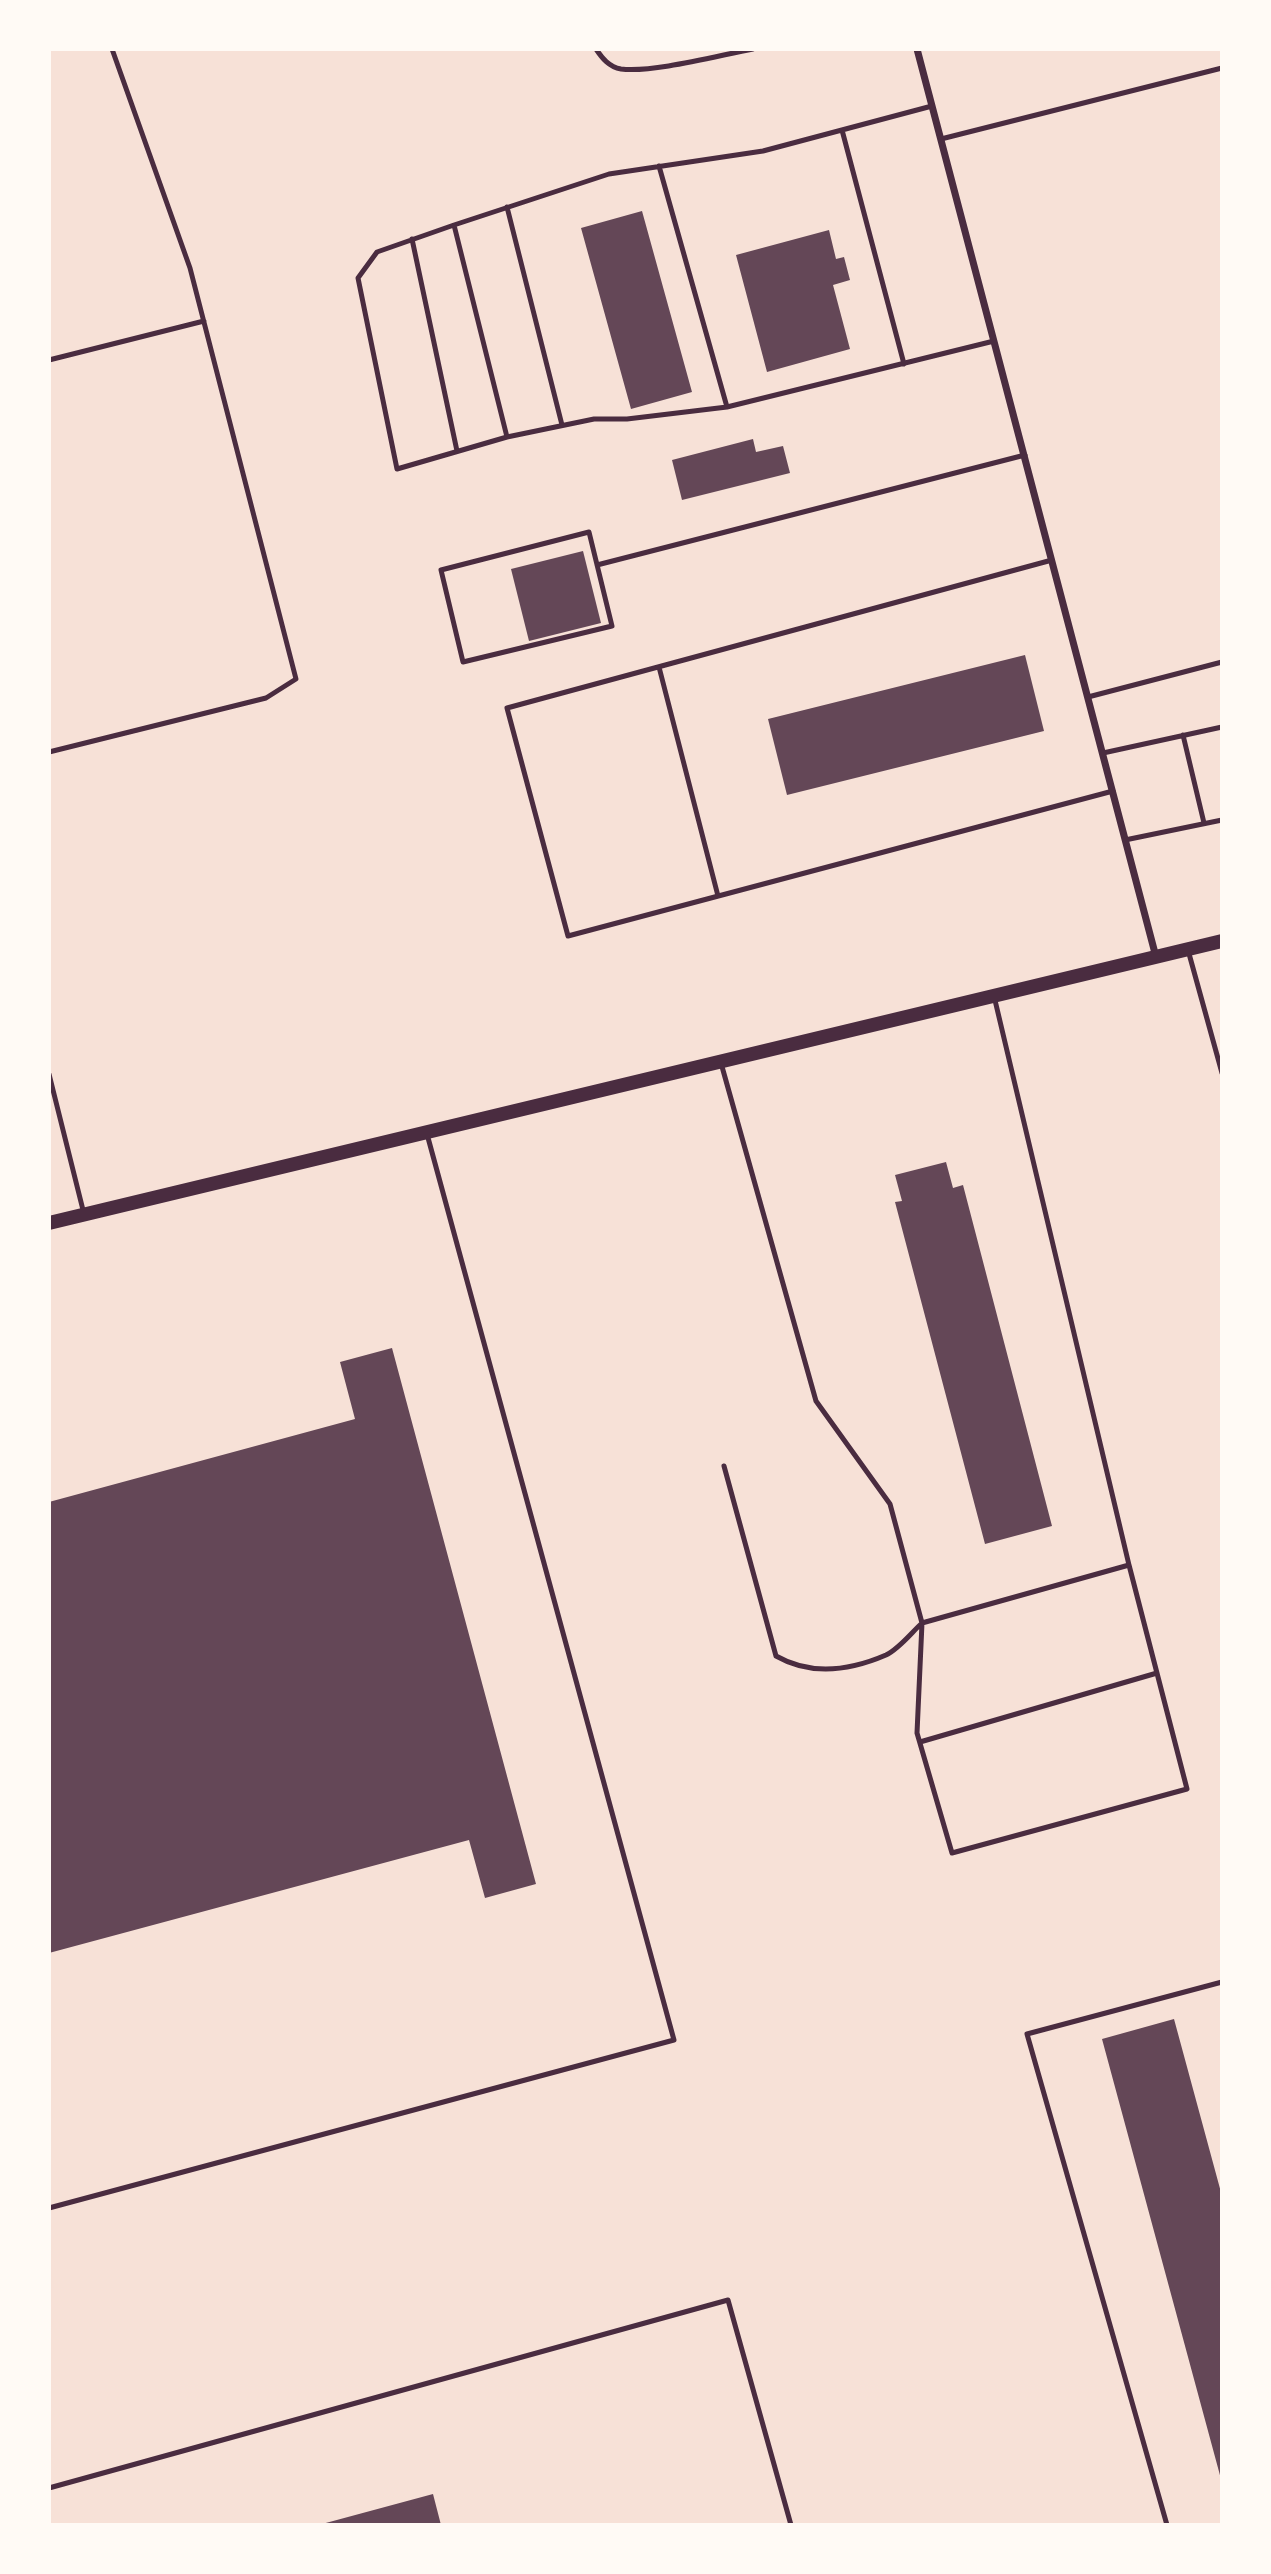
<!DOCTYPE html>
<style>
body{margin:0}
#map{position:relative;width:1271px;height:2574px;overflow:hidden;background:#f7e1d7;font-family:Ubuntu,sans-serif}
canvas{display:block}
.frame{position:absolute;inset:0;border:51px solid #fffaf5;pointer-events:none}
</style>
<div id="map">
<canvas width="1271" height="2574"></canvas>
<div class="frame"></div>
</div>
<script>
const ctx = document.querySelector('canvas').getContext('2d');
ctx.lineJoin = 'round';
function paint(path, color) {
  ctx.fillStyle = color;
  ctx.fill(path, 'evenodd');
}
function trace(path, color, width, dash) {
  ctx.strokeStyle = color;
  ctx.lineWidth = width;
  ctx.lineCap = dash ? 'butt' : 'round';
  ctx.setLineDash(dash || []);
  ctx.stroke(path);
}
paint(new Path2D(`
 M 642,211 L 692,392 L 631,409 L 581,228 Z
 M 829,230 L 836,259 L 844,257 L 850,280 L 833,285 L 850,349 L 767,372 L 736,255 Z
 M 753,439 L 756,452 L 783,446 L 790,473 L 682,500 L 672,460 Z
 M 583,551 L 601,623 L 529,641 L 511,569 Z
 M 1025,655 L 1044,731 L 787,795 L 768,719 Z
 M 946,1162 L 953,1188 L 963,1185 L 1052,1526 L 985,1544 L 895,1202 L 902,1201 L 895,1175 Z
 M 392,1348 L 536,1884 L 485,1898 L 469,1840 L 49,1953 L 49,1502 L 355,1419 L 340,1362 Z
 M 1174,2019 L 1222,2196 L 1221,2479 L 1102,2039 Z
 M 433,2494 L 441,2525 L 322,2525 L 322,2524 Z`), '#644757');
trace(new Path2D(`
 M 596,49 C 602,58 609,67 621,69 C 653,73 720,55 753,49
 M 932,106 L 763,151 L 609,174 L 454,225 L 507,437 L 594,419 L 627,419 L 727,407 L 994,341
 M 842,130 L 904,364
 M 941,139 L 1222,68
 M 659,166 L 727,407
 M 507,207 L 562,425
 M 454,225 L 377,252 L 358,278 L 397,469 L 507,437
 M 412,239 L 457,451
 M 49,360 L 204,321
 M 589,532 L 612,626 L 463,662 L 441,570 Z
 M 1052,560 L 507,708 L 568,936 L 1113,791
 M 597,565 L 1025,455
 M 659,667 L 718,896
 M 1088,697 L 1222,662
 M 1183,735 L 1204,823
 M 49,752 L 266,698 L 296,679 L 190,268 L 112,49
 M 1103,753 L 1222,727
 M 1125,840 L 1222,820
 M 1188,950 L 1222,1073
 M 721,1063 L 816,1401 L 890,1504 L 922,1623 L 1129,1565 L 994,996
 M 49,1074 L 84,1214
 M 724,1466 L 776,1656 C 811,1676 849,1671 886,1655 C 899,1649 912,1632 922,1623 L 917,1733 L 952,1853 L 1187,1789 L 1129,1565
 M 920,1742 L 1157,1673
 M 49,2208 L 674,2040 L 427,1134
 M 49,2488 L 728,2300 L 791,2525
 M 1167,2525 L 1027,2034 L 1222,1982`), '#4a2c40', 5);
trace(new Path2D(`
 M 917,49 L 1156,957`), '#4a2c40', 7);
trace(new Path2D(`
 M 49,1223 L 1222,941`), '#4a2c40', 14);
</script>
